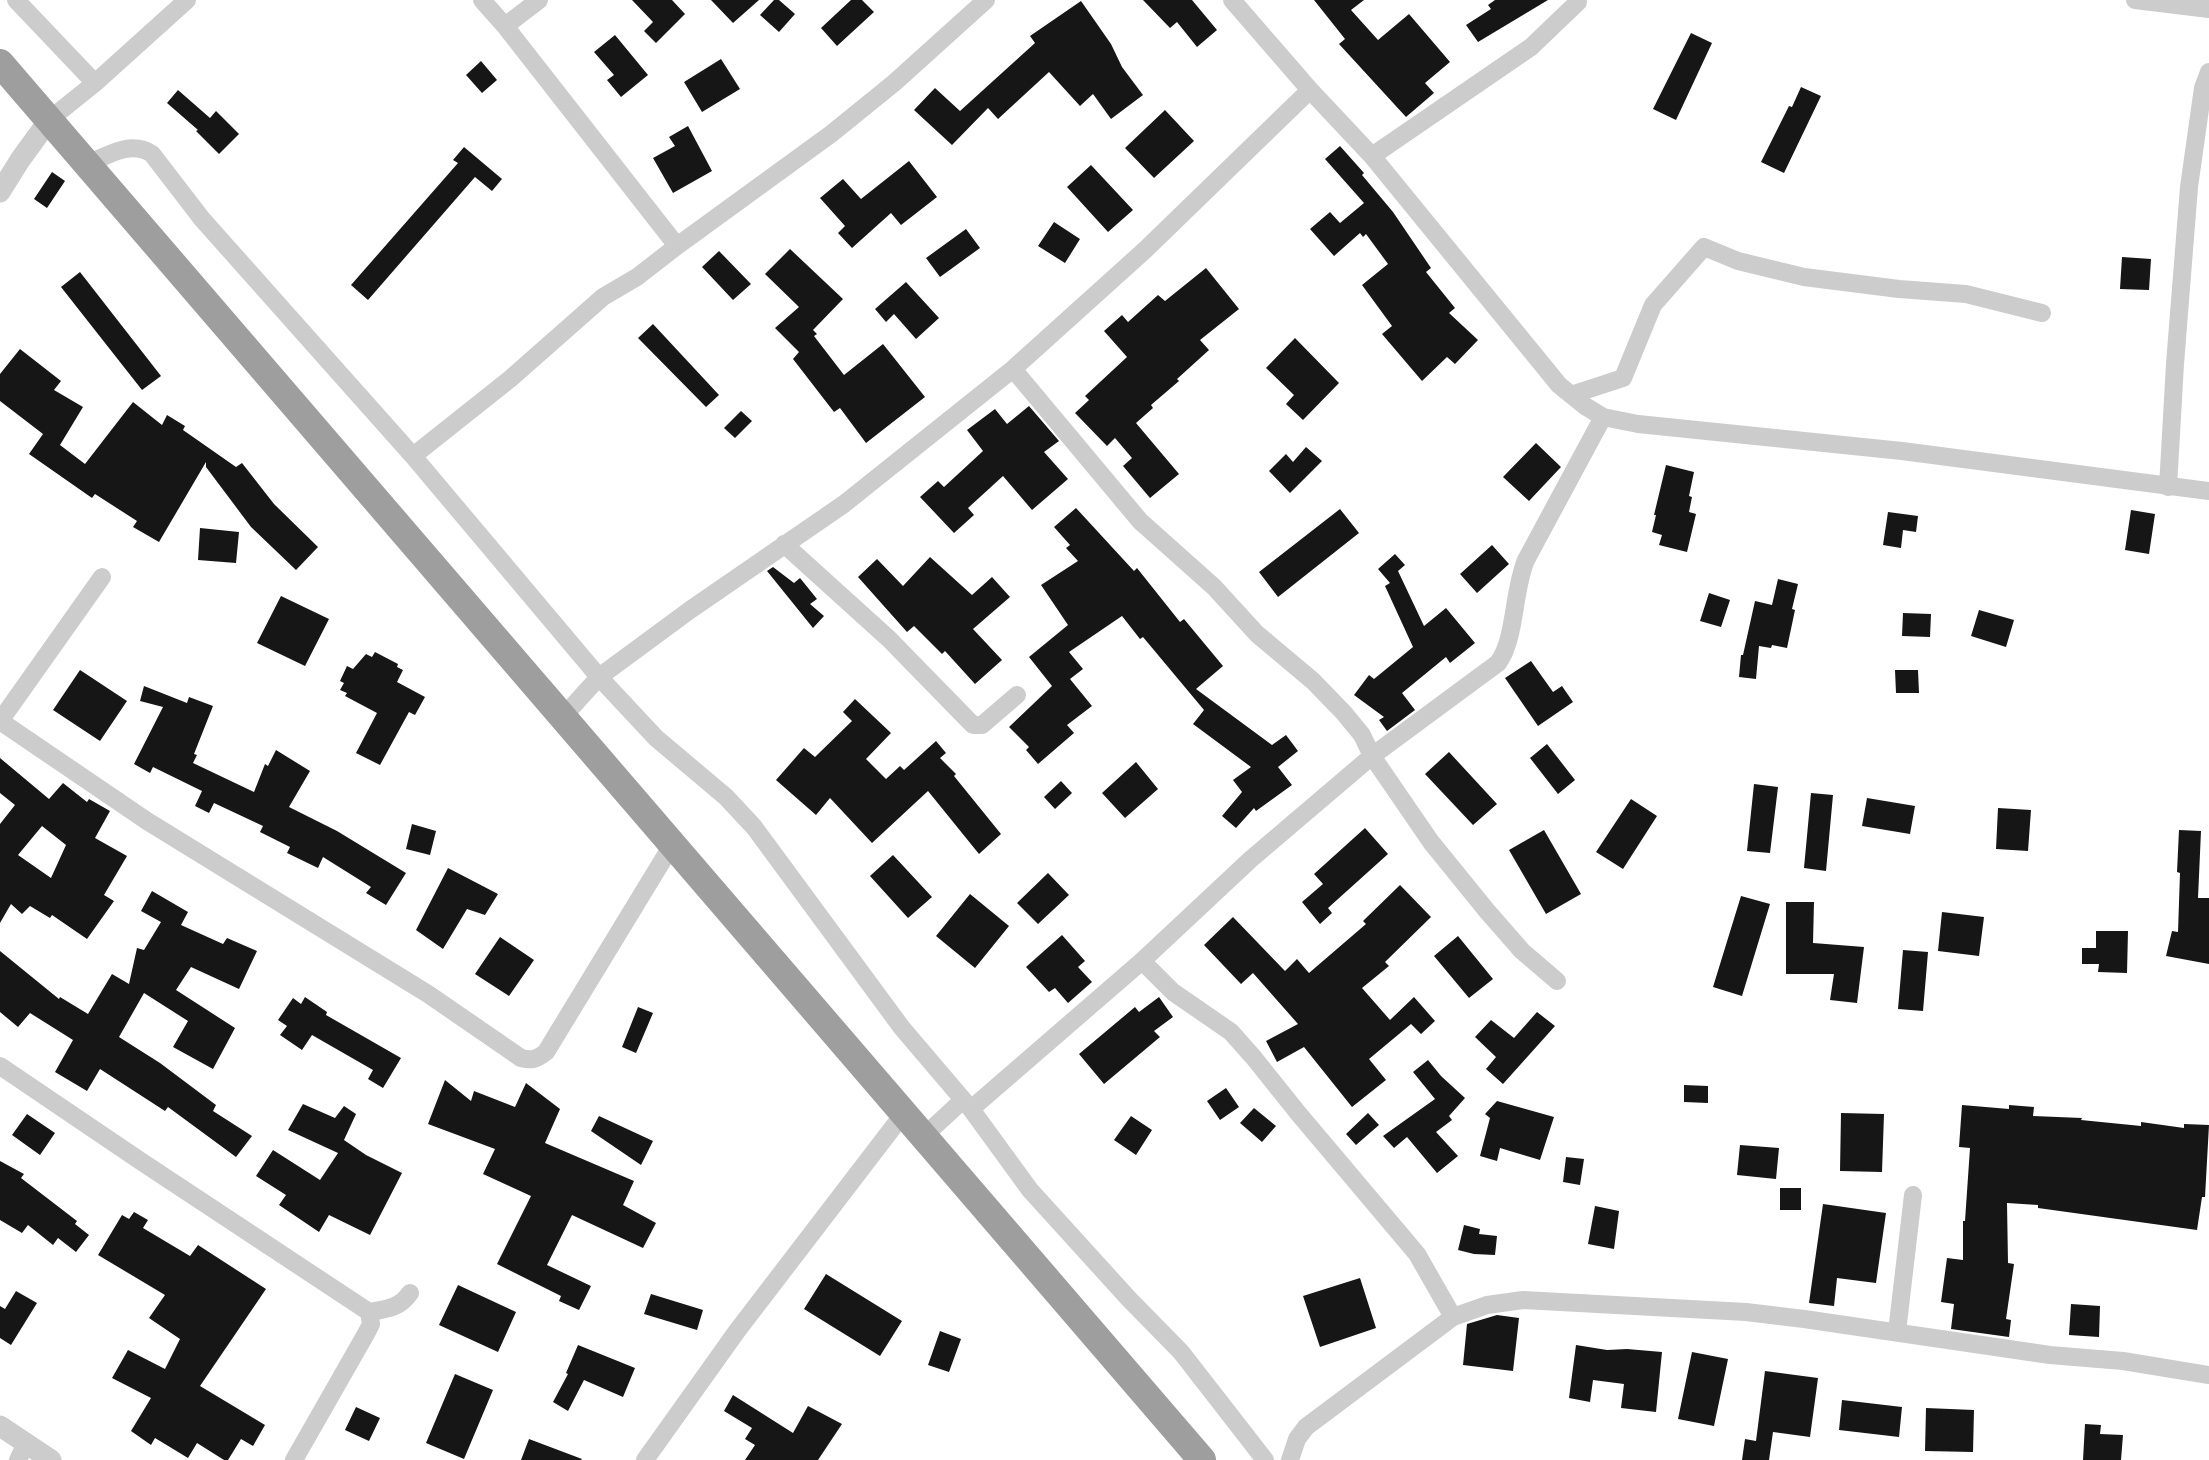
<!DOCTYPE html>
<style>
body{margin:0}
canvas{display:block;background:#fff}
</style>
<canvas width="2209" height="1460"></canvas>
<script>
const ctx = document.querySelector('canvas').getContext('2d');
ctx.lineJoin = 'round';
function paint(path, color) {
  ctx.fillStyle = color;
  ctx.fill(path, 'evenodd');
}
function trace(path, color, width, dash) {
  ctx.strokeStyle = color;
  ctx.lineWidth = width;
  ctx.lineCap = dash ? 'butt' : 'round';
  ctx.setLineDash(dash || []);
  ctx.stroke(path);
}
paint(new Path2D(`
 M 632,0 L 672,0 L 685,14 L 656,43 L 644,31 L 653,22 Z
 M 711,0 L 759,0 L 733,23 Z
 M 774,0 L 779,0 L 795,14 L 779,32 L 760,15 Z
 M 851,0 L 862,0 L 874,12 L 837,46 L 821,28 Z
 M 1143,0 L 1192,0 L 1217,30 L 1197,47 L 1177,22 L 1170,28 Z
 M 1314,0 L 1364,0 L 1351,10 L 1378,40 L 1409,14 L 1450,62 L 1425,83 L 1434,93 L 1406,117 L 1339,44 L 1345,39 Z
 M 1495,0 L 1548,0 L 1478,42 L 1466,25 L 1491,9 L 1488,5 Z
 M 1081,1 L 1111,44 L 1122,67 L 1143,95 L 1111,119 L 1093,94 L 1080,106 L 1049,72 L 998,119 L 988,108 L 952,145 L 914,110 L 935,88 L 960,111 L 1035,43 L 1030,36 Z
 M 1691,33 L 1712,43 L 1676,120 L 1653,109 Z
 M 615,35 L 648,75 L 621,97 L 607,80 L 614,75 L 594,52 Z
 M 721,59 L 740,89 L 702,112 L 684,82 Z
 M 481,61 L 497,80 L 482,93 L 466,75 Z
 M 1801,87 L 1821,96 L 1784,173 L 1761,162 L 1789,106 L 1792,107 Z
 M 178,90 L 210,118 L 216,111 L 239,134 L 219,154 L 196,131 L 198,130 L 167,103 Z
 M 1165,110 L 1194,141 L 1154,178 L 1125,148 Z
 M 688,126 L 712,171 L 673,193 L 653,158 L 675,146 L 669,137 Z
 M 1340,146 L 1364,173 L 1362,175 L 1393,212 L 1431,268 L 1426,272 L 1455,308 L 1449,313 L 1478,340 L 1455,364 L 1447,357 L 1422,381 L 1382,334 L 1392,326 L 1362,285 L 1388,264 L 1366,234 L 1363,237 L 1360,233 L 1334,256 L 1310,229 L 1330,212 L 1340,223 L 1364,203 L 1325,159 Z
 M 464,147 L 502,179 L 492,191 L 475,177 L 368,300 L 351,285 L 458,163 L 453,160 Z
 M 909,161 L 937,197 L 901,225 L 891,213 L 852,248 L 838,233 L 845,226 L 820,198 L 843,179 L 861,199 Z
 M 1091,165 L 1133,210 L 1108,232 L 1067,187 Z
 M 52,172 L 65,181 L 47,208 L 34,199 Z
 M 1054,222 L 1080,239 L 1065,263 L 1038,246 Z
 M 966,229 L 980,248 L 940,277 L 926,258 Z
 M 790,249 L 843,299 L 813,330 L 817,334 L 814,336 L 844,375 L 883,344 L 925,397 L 866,443 L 840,408 L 834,412 L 793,359 L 799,352 L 775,328 L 799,307 L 765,274 Z
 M 719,251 L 751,284 L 733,300 L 702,267 Z
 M 2122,257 L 2151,259 L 2149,290 L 2120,289 Z
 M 1206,268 L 1239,309 L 1200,340 L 1209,350 L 1177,379 L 1179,381 L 1151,405 L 1153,408 L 1136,423 L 1179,474 L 1150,498 L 1123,466 L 1132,458 L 1115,438 L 1107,446 L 1075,413 L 1089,400 L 1085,396 L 1127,357 L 1104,331 L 1122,315 L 1128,322 L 1158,295 L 1165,301 Z
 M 80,272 L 161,376 L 142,390 L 61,287 Z
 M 906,282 L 939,318 L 916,339 L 894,314 L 886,322 L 875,309 Z
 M 653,324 L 719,395 L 706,407 L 638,338 Z
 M 1295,338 L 1339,383 L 1303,420 L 1286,404 L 1294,395 L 1266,368 Z
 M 20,349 L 61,381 L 54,390 L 83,407 L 60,445 L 85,464 L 133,402 L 162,425 L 167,415 L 185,426 L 183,430 L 236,467 L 242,463 L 274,504 L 318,547 L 296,570 L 251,527 L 206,467 L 206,462 L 159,542 L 133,527 L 137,521 L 95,494 L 92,498 L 29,454 L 43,434 L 0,401 L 0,374 Z
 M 1029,406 L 1059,441 L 1044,452 L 1068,479 L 1032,510 L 1003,476 L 968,508 L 974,515 L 954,533 L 920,497 L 938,481 L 944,487 L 983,451 L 967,430 L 995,409 L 1007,424 Z
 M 741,411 L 752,421 L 735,438 L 724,428 Z
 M 1536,443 L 1561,467 L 1529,501 L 1503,477 Z
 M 1306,447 L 1322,461 L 1290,493 L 1269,471 L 1286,454 L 1293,462 Z
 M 1666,465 L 1694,472 L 1689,496 L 1692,497 L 1689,512 L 1696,514 L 1687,552 L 1659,545 L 1662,535 L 1652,532 L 1656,515 L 1654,515 Z
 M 1076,508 L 1134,571 L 1137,568 L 1180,622 L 1184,619 L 1223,666 L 1196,689 L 1272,745 L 1286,735 L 1298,751 L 1278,767 L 1292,785 L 1256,811 L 1254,808 L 1236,828 L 1222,816 L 1242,792 L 1233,780 L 1251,767 L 1193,724 L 1204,710 L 1143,637 L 1140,639 L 1122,616 L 1069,652 L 1083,669 L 1070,679 L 1092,706 L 1067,725 L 1074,733 L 1038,764 L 1026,750 L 1029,747 L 1009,727 L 1052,686 L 1029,657 L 1068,625 L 1041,585 L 1078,561 L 1066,548 L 1070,545 L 1054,527 Z
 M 1340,509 L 1359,533 L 1278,597 L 1259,572 Z
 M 2131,510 L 2155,514 L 2149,554 L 2125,550 Z
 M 1888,512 L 1918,516 L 1916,532 L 1903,530 L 1901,548 L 1883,545 Z
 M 200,528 L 239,532 L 236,563 L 198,560 Z
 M 1492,545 L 1509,564 L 1477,593 L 1460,574 Z
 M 1395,554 L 1405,565 L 1398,571 L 1424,626 L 1446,608 L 1475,643 L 1450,663 L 1446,657 L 1402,693 L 1415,710 L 1387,731 L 1379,720 L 1384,717 L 1354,695 L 1369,675 L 1374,679 L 1413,647 L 1385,586 L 1390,583 L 1378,569 Z
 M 930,557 L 972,595 L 992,577 L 1010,597 L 973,629 L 1002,660 L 975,684 L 945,651 L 942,654 L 914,626 L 907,632 L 858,577 L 877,559 L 903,586 Z
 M 773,567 L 794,583 L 800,578 L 817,599 L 810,604 L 824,616 L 813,628 L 767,571 Z
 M 1778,579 L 1798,584 L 1792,609 L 1795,610 L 1787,648 L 1772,645 L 1771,648 L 1759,646 L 1756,679 L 1739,677 L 1741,655 L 1743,655 L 1755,601 L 1772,605 Z
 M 1709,593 L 1730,600 L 1721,627 L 1700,621 Z
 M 281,596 L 329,619 L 305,666 L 257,643 Z
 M 1979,610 L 2014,620 L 2006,647 L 1971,636 Z
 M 1903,613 L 1931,614 L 1930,637 L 1902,636 Z
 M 375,652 L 398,664 L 397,667 L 403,670 L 397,682 L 425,697 L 415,715 L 409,712 L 380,765 L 356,753 L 377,713 L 345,696 L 347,693 L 340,690 L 344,683 L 340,681 L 347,666 L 353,669 L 366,654 L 372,657 Z
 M 1531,661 L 1553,692 L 1562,686 L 1573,702 L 1538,726 L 1505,678 Z
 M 80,670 L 127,701 L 100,741 L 53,710 Z
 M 1895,670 L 1918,670 L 1919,693 L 1896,693 Z
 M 144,686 L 187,703 L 189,697 L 213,706 L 194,754 L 197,755 L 193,763 L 254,792 L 265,764 L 268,766 L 276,750 L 310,771 L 289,807 L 337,831 L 406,873 L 386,905 L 366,893 L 371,887 L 323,857 L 318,868 L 287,853 L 290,847 L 260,832 L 263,826 L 214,803 L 209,813 L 195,806 L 202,791 L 153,767 L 150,773 L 134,764 L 163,707 L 140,701 Z
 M 855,699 L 891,733 L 866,759 L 886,779 L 900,766 L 904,770 L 936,741 L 946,753 L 940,758 L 956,774 L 954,776 L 1001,834 L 979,854 L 928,791 L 872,843 L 830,798 L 816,815 L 776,780 L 804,748 L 815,757 L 852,721 L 843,712 Z
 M 1547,744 L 1575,780 L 1558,794 L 1530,758 Z
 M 1449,752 L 1497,804 L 1473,825 L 1425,774 Z
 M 0,758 L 49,799 L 63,783 L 87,802 L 89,799 L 110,811 L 95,838 L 127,856 L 104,895 L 114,901 L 87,939 L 52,915 L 50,918 L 30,906 L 22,914 L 11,904 L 0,923 L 0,824 L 15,805 L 0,793 ZM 42,826 L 66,845 L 51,878 L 18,855 Z
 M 1136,762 L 1158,789 L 1125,818 L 1102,793 Z
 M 1061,781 L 1072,793 L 1055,809 L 1044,797 Z
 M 1754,784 L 1778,787 L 1770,853 L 1747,851 Z
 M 1811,793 L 1833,795 L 1826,871 L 1804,868 Z
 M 1867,798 L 1915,806 L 1910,834 L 1862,826 Z
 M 1631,799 L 1657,816 L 1623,869 L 1596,852 Z
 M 1998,808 L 2031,810 L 2028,851 L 1996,849 Z
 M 412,824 L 436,831 L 430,855 L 406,849 Z
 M 1365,828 L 1388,854 L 1328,908 L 1332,913 L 1320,924 L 1302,902 L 1323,884 L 1314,874 Z
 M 1544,830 L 1581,894 L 1546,914 L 1509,850 Z
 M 2179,830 L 2201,831 L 2198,898 L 2209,898 L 2209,964 L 2166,956 L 2172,931 L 2178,932 L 2180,873 L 2177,872 Z
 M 893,855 L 932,897 L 908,918 L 870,876 Z
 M 448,868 L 498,894 L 485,915 L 467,909 L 443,949 L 416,930 Z
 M 1048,873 L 1069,895 L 1038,924 L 1017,903 Z
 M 1400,885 L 1431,917 L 1385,962 L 1389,966 L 1362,988 L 1390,1020 L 1414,997 L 1435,1021 L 1421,1034 L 1411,1024 L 1369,1059 L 1386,1080 L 1352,1107 L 1304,1047 L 1277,1062 L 1266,1041 L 1298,1024 L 1253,973 L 1241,984 L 1204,945 L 1233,917 L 1285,971 L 1297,959 L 1309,973 L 1366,924 L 1363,921 Z
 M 152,891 L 188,912 L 181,925 L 223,944 L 227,938 L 257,951 L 239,989 L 191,967 L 176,990 L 235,1028 L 213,1069 L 173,1047 L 188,1021 L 144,993 L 119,1037 L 160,1063 L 216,1105 L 213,1111 L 252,1136 L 236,1157 L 168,1107 L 165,1111 L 100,1069 L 87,1091 L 55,1072 L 73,1040 L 30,1013 L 18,1027 L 0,1012 L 0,951 L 59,999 L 60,997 L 88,1014 L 112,974 L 129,984 L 137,948 L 144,950 L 161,922 L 141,911 Z
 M 970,894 L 1009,926 L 975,968 L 936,936 Z
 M 1741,896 L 1770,904 L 1742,996 L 1713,987 Z
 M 1786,902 L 1814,902 L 1813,943 L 1864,947 L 1857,1003 L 1830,1000 L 1834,974 L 1786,974 Z
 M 1942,912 L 1984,917 L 1979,956 L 1938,951 Z
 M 2096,931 L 2128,931 L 2127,973 L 2098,972 L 2099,964 L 2082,964 L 2082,948 L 2096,948 Z
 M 1062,935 L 1085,961 L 1078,967 L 1092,982 L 1068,1003 L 1055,988 L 1049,992 L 1026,967 Z
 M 1458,936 L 1493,979 L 1469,998 L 1434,956 Z
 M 500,937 L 534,960 L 509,996 L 475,974 Z
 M 1903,950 L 1928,952 L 1923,1011 L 1898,1009 Z
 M 305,997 L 327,1012 L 326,1015 L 401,1058 L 383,1088 L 368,1079 L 373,1070 L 312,1035 L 302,1050 L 280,1035 L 287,1026 L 278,1020 L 293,998 L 301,1004 Z
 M 1159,997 L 1173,1017 L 1154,1031 L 1160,1037 L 1104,1084 L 1079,1054 L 1135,1007 L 1139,1012 Z
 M 638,1007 L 653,1013 L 636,1053 L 622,1047 Z
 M 1537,1012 L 1555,1026 L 1503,1084 L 1486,1069 L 1496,1057 L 1475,1037 L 1491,1020 L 1514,1038 Z
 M 1428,1060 L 1441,1076 L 1465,1098 L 1449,1116 L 1452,1120 L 1436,1132 L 1458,1156 L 1437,1173 L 1407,1137 L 1394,1148 L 1383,1136 L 1435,1099 L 1413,1072 Z
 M 445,1080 L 471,1101 L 474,1091 L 515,1107 L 526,1083 L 560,1109 L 545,1143 L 634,1181 L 623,1205 L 656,1223 L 643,1248 L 572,1215 L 547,1265 L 591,1286 L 579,1310 L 559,1301 L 561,1296 L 497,1264 L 531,1196 L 483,1174 L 495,1149 L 428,1124 Z
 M 1684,1085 L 1708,1086 L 1708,1103 L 1684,1102 Z
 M 1226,1088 L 1239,1107 L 1220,1120 L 1207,1101 Z
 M 1497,1101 L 1554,1117 L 1540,1160 L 1500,1148 L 1497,1161 L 1480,1156 L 1490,1118 L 1485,1114 Z
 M 303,1104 L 335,1118 L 344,1106 L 356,1114 L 344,1140 L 366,1155 L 402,1173 L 370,1235 L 329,1215 L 319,1232 L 279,1205 L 286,1195 L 256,1176 L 273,1150 L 320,1180 L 338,1153 L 288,1130 Z
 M 1962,1105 L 2009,1109 L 2009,1105 L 2034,1107 L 2033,1116 L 2082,1118 L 2081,1120 L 2141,1126 L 2141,1122 L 2184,1128 L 2184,1124 L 2209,1125 L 2205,1197 L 2202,1197 L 2197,1230 L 2038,1208 L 2038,1205 L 2007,1203 L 2008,1263 L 2014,1264 L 2006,1319 L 2011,1320 L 2009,1337 L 1951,1329 L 1954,1304 L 1941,1302 L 1947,1258 L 1963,1260 L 1963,1221 L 1965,1221 L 1970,1148 L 1959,1147 Z
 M 1254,1108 L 1276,1126 L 1262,1142 L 1240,1123 Z
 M 1368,1113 L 1379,1125 L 1356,1145 L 1346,1134 Z
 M 1841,1113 L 1884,1114 L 1882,1172 L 1840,1171 Z
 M 27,1114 L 55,1133 L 40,1155 L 12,1135 Z
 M 599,1116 L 653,1141 L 641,1165 L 591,1131 Z
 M 1131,1116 L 1152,1130 L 1136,1155 L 1114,1140 Z
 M 1740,1145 L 1779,1148 L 1776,1179 L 1737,1175 Z
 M 1566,1157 L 1584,1159 L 1580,1185 L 1563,1182 Z
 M 0,1161 L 24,1174 L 21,1178 L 77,1221 L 75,1224 L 89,1235 L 76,1252 L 58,1238 L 53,1245 L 28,1225 L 22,1233 L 0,1220 Z
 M 1780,1188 L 1801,1188 L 1801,1210 L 1780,1210 Z
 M 1823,1204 L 1886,1213 L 1876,1283 L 1837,1278 L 1834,1306 L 1809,1303 Z
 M 1595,1206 L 1619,1211 L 1614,1249 L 1588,1244 Z
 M 134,1212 L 148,1220 L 143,1228 L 190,1256 L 198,1245 L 266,1289 L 200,1386 L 265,1425 L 253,1446 L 241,1439 L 228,1460 L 224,1460 L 197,1443 L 188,1458 L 155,1438 L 151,1445 L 131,1431 L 151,1398 L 112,1378 L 128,1350 L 165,1369 L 180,1339 L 149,1318 L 165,1295 L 98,1255 L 122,1215 L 129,1219 Z
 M 1464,1225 L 1480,1229 L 1479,1234 L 1497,1236 L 1495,1255 L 1474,1254 L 1458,1250 Z
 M 826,1274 L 902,1321 L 880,1356 L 804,1309 Z
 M 1360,1278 L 1376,1328 L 1320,1347 L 1303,1296 Z
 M 458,1285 L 516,1312 L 498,1352 L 439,1325 Z
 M 16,1291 L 37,1303 L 11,1345 L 0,1338 L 0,1306 L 5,1309 Z
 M 651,1294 L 703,1310 L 697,1330 L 644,1314 Z
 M 2071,1304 L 2100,1306 L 2099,1337 L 2069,1335 Z
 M 1497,1315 L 1519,1318 L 1513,1371 L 1463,1365 L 1467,1324 Z
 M 940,1331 L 961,1339 L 949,1372 L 928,1365 Z
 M 578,1345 L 635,1368 L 623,1397 L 584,1380 L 568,1411 L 553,1402 L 568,1374 L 566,1373 Z
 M 1576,1345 L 1607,1350 L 1627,1349 L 1662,1352 L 1656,1412 L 1621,1408 L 1624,1384 L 1593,1380 L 1590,1402 L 1569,1398 Z
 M 1692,1352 L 1728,1359 L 1714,1426 L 1678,1419 Z
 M 1765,1371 L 1818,1378 L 1810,1437 L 1773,1432 L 1769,1460 L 1742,1460 L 1745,1439 L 1756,1441 Z
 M 455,1374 L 493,1390 L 464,1459 L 426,1443 Z
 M 733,1395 L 793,1433 L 808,1406 L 842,1424 L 818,1460 L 745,1460 L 755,1445 L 745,1439 L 752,1428 L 724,1411 Z
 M 1842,1400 L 1902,1407 L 1899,1437 L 1839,1430 Z
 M 356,1407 L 380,1418 L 369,1441 L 345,1430 Z
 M 1926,1408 L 1974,1410 L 1973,1452 L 1925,1451 Z
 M 2085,1424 L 2101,1425 L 2100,1434 L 2123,1435 L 2121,1460 L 2083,1460 Z
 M 529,1439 L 582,1459 L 581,1460 L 521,1460 Z`), '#161616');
trace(new Path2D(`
 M 16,0 L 95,83
 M 482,0 L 505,26 L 677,246
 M 1232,0 L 1310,90 L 1372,156 L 1559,385 L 1585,406 L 1603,417 L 1638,424 L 1902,451 L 2209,491
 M 2135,0 L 2209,9
 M 505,26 L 539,0
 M 49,120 L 95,83 L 187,0
 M 1372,156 L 1531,47 L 1578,2 L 1576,0
 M 88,164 C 108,155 131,140 152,154 L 202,219 L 413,456 L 599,677 L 656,738 L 726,797 L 754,827 L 902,1028 L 971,1109 L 1030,1190 L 1129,1299 L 1181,1352 L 1265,1460
 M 1013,369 L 1140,521 L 1214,587 L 1257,634 L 1313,681 L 1344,713 L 1362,735 L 1372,756 L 1498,663 C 1516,639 1513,590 1526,560 L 1603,417
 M 1571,395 L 1623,378 L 1653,305 L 1704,247 L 1738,261 L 1804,277 L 1899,289 L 1966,294 L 2042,313
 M 413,456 L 510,379 L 603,297 L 637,277 L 677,246 L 831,134 L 894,83 L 986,0
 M 2168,487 L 2175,364 L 2189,187 L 2203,88 L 2209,72
 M 784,544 L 889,639 L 973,725 L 982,725 L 1017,695
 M 562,718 L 599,677 L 690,610 L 844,504 L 1013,369 L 1145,250 L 1310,90
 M 0,721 L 147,821 L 428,994 L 521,1058 C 532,1061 537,1059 546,1052 L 672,845
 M 0,721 L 102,577
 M 1142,961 L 1173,992 L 1231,1032 L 1254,1058 L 1298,1113 L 1417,1254 L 1453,1317
 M 0,1066 L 142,1162 L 369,1312 L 371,1324 L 367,1332 L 294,1460
 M 971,1109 L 1142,961 L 1251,859 L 1372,756 L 1431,842 L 1487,911 L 1522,951 L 1557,981
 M 924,1136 L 963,1100
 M 369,1312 C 387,1309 400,1308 410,1293
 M 1897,1332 L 1913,1195
 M 18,1460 L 26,1443
 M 645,1460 L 737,1331 L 904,1113
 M 1290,1460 L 1297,1439 L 1306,1427 L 1453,1317 L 1487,1305 L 1523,1300 L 1746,1312 L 1804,1319 L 2050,1355 L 2123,1361 L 2209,1375`), '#ccc', 18);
trace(new Path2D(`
 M 0,192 L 20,160 L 49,120
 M 0,1426 L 51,1460`), '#ccc', 21);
trace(new Path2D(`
 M 0,63 L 1202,1460`), '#9e9e9e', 28);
</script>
